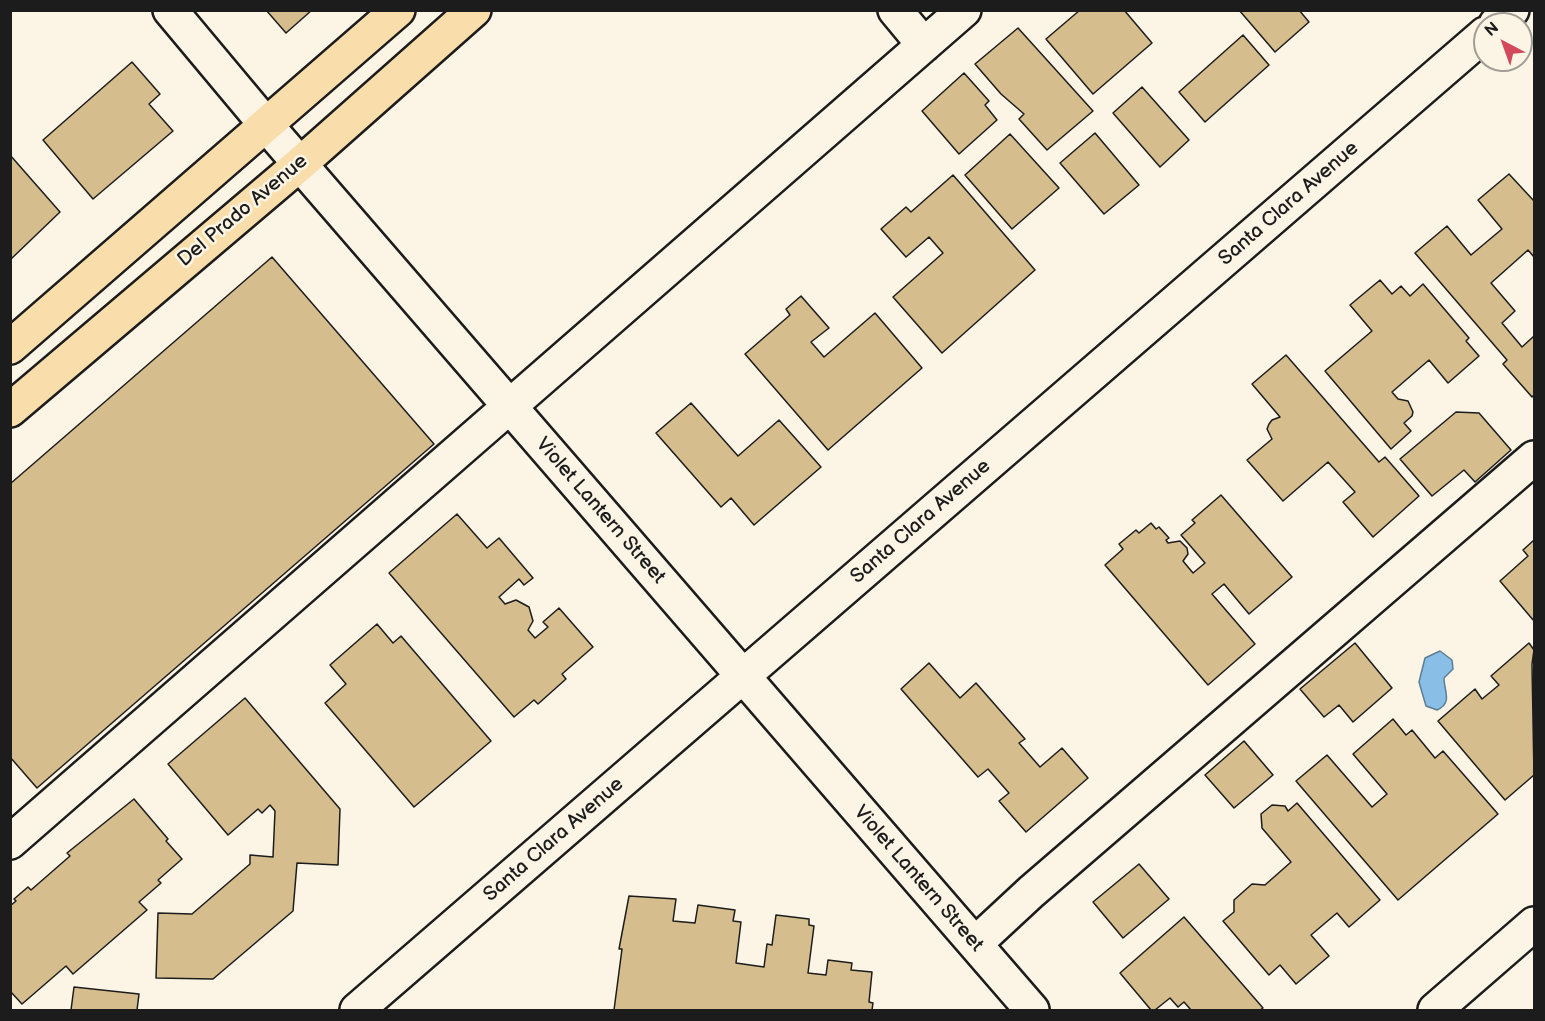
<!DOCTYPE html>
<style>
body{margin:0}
#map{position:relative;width:1545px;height:1021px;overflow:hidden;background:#fcf5e5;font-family:"Balsamiq Sans",sans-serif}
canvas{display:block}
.frame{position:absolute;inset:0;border:12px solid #1c1c1c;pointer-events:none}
.north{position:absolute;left:1473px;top:12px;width:60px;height:60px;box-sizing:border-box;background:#fcf5e5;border:2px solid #a29e95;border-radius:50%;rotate:319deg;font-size:16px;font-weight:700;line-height:24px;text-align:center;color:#1c1c1c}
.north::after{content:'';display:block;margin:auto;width:21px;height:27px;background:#d1495b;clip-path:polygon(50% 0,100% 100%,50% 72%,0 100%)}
</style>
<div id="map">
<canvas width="1545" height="1021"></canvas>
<div class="frame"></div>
<div class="north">N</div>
</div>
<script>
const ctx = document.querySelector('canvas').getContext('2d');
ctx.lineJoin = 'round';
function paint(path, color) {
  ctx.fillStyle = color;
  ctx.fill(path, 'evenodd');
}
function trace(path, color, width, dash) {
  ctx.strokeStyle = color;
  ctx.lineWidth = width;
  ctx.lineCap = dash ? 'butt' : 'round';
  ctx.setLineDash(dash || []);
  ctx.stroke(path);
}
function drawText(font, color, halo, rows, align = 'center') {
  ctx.font = font + ' "Balsamiq Sans",sans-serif';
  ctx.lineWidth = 5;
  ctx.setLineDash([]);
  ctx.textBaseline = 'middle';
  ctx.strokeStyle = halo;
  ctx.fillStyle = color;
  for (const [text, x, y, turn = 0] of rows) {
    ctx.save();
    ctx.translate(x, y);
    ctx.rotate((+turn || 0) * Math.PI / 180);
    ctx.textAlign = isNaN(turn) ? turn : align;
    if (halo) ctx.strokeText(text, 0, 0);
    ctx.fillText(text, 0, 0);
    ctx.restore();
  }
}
const water = new Path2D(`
 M 1440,651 L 1452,660 L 1453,669 L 1444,678 C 1444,691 1453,703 1437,710 L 1426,706 L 1419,682 L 1425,658 Z`);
paint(water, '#89bfe7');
trace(water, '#5d7e96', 1.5);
const building = new Path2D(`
 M 266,10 L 312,10 L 286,33 Z
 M 1080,10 L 1124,10 L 1152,43 L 1093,94 L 1046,39 Z
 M 1239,10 L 1299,10 L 1309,22 L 1275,52 Z
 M 1018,28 L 1093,111 L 1047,150 L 1019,119 L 1024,114 L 1001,94 L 975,64 Z
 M 1243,35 L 1269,65 L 1205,122 L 1179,92 Z
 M 132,62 L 160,94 L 149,104 L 173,131 L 93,199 L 43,140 Z
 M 964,73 L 989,101 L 985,105 L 997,120 L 959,154 L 922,111 Z
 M 1142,87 L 1189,140 L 1160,167 L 1113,113 Z
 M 1095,133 L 1139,185 L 1104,214 L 1060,163 Z
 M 1010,134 L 1059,188 L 1012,229 L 965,175 Z
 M 10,155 L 60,212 L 10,260 Z
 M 1509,174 L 1534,201 L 1534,257 L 1528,250 L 1491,283 L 1515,311 L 1502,323 L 1522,347 L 1534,336 L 1534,395 L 1532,397 L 1503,364 L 1507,360 L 1415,253 L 1447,226 L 1471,255 L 1502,229 L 1478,200 Z
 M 953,175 L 1035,270 L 942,353 L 893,297 L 943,253 L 929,237 L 906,257 L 881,229 L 906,207 L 911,212 Z
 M 272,257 L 434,444 L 37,788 L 10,757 L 10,484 Z
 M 1380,280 L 1392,294 L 1401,286 L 1410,296 L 1423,284 L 1469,338 L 1466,341 L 1479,356 L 1448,383 L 1429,360 L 1392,392 L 1398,399 L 1408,401 L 1413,412 L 1412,416 L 1404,423 L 1411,431 L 1391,449 L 1325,371 L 1372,331 L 1350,305 Z
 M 801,296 L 829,328 L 811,342 L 824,357 L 875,313 L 922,368 L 828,450 L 745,354 L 790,315 L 786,309 Z
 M 1286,355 L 1379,462 L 1385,457 L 1419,496 L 1373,537 L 1343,502 L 1355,492 L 1328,462 L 1283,501 L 1247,460 L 1272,439 L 1267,429 L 1269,424 L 1272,420 L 1280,417 L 1252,384 Z
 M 691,403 L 738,456 L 779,420 L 821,467 L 754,525 L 731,498 L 721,507 L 656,433 Z
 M 1456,412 L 1479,413 L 1511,450 L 1475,482 L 1464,470 L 1432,496 L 1400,459 Z
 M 1221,495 L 1292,577 L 1249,614 L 1224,584 L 1212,594 L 1255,644 L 1208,685 L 1105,565 L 1123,549 L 1119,544 L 1136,530 L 1139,533 L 1151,523 L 1156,529 L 1159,527 L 1169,538 L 1166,540 L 1168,543 L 1180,541 L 1187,548 L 1188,554 L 1183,561 L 1193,573 L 1205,563 L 1181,535 L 1195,523 L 1192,520 Z
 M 457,514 L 487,548 L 499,538 L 533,578 L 524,585 L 519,579 L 499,597 L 505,604 L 516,600 L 529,607 L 533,621 L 528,630 L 535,638 L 548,627 L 543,622 L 559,608 L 593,647 L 562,674 L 566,679 L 538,704 L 534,700 L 514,717 L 389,573 Z
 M 1534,540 L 1534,621 L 1500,581 L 1528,556 L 1523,550 Z
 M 377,624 L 393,643 L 401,636 L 491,741 L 414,807 L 325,703 L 346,684 L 330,665 Z
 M 1355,643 L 1392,688 L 1353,722 L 1339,705 L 1324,717 L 1300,689 Z
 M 1529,643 L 1534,650 L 1532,664 L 1534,775 L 1505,800 L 1438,721 L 1475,689 L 1482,699 L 1499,685 L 1491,676 Z
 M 929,663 L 960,698 L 976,683 L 1025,739 L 1019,743 L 1040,767 L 1062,748 L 1088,778 L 1026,832 L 999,801 L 1009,793 L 988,769 L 978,777 L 901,689 Z
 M 245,698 L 340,809 L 338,865 L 297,863 L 293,911 L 213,979 L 156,978 L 158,913 L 192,914 L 250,864 L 250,855 L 273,857 L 275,811 L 270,805 L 262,813 L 258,809 L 228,835 L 168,764 Z
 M 1393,719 L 1406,735 L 1412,730 L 1435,758 L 1443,751 L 1498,814 L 1398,900 L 1296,781 L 1327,755 L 1372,807 L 1387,794 L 1353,754 Z
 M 1244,741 L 1273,775 L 1234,808 L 1205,775 Z
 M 134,799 L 168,839 L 166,841 L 182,859 L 158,880 L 161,883 L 139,902 L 147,910 L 73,974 L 66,966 L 22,1004 L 10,991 L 10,906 L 16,901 L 14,899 L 28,887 L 31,890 L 70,856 L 67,853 Z
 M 1297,803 L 1380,900 L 1349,927 L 1337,913 L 1311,935 L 1329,956 L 1296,984 L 1280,965 L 1269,975 L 1223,921 L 1234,912 L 1234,900 L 1252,884 L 1265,885 L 1291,862 L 1262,828 L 1261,814 L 1272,805 L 1285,806 L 1288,811 Z
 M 1139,864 L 1169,899 L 1123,938 L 1093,902 Z
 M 629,896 L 676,899 L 673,921 L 695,923 L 698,905 L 735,910 L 733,921 L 741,922 L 736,963 L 764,967 L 767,944 L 772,945 L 776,915 L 809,919 L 809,925 L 814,926 L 808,973 L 826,975 L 828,960 L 852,963 L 851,970 L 872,972 L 869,1002 L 873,1003 L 872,1010 L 614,1010 L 622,949 L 619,949 Z
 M 1184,917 L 1263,1008 L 1260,1010 L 1191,1010 L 1184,1002 L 1178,1007 L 1170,998 L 1155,1010 L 1151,1010 L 1120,973 Z
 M 74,987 L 139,994 L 137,1010 L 71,1010 Z`);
paint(building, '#d6bd8d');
trace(building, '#1c1c1c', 1.5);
const minor = new Path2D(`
 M 170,10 L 267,126 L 1032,1010
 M 895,10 L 924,45
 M 1496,24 L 1512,10
 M 10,842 L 964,10
 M 975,944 L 1031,892 L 1534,458
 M 357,1010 L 1485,34
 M 1435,1010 L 1534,924`);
const major = new Path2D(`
 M 10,347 L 398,10
 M 10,410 L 300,164 L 474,10`);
trace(minor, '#1c1c1c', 38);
trace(major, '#1c1c1c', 38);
trace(minor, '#fcf5e5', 33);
trace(major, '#f9deab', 33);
drawText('20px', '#1c1c1c', '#fcf5e5', [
 ["Santa Clara Avenue",1289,204,-41],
 ["Del Prado Avenue",243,211,-40],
 ["Violet Lantern Street",600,511,49],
 ["Santa Clara Avenue",921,522,-41],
 ["Santa Clara Avenue",554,840,-41],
 ["Violet Lantern Street",918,879,49]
]);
</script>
